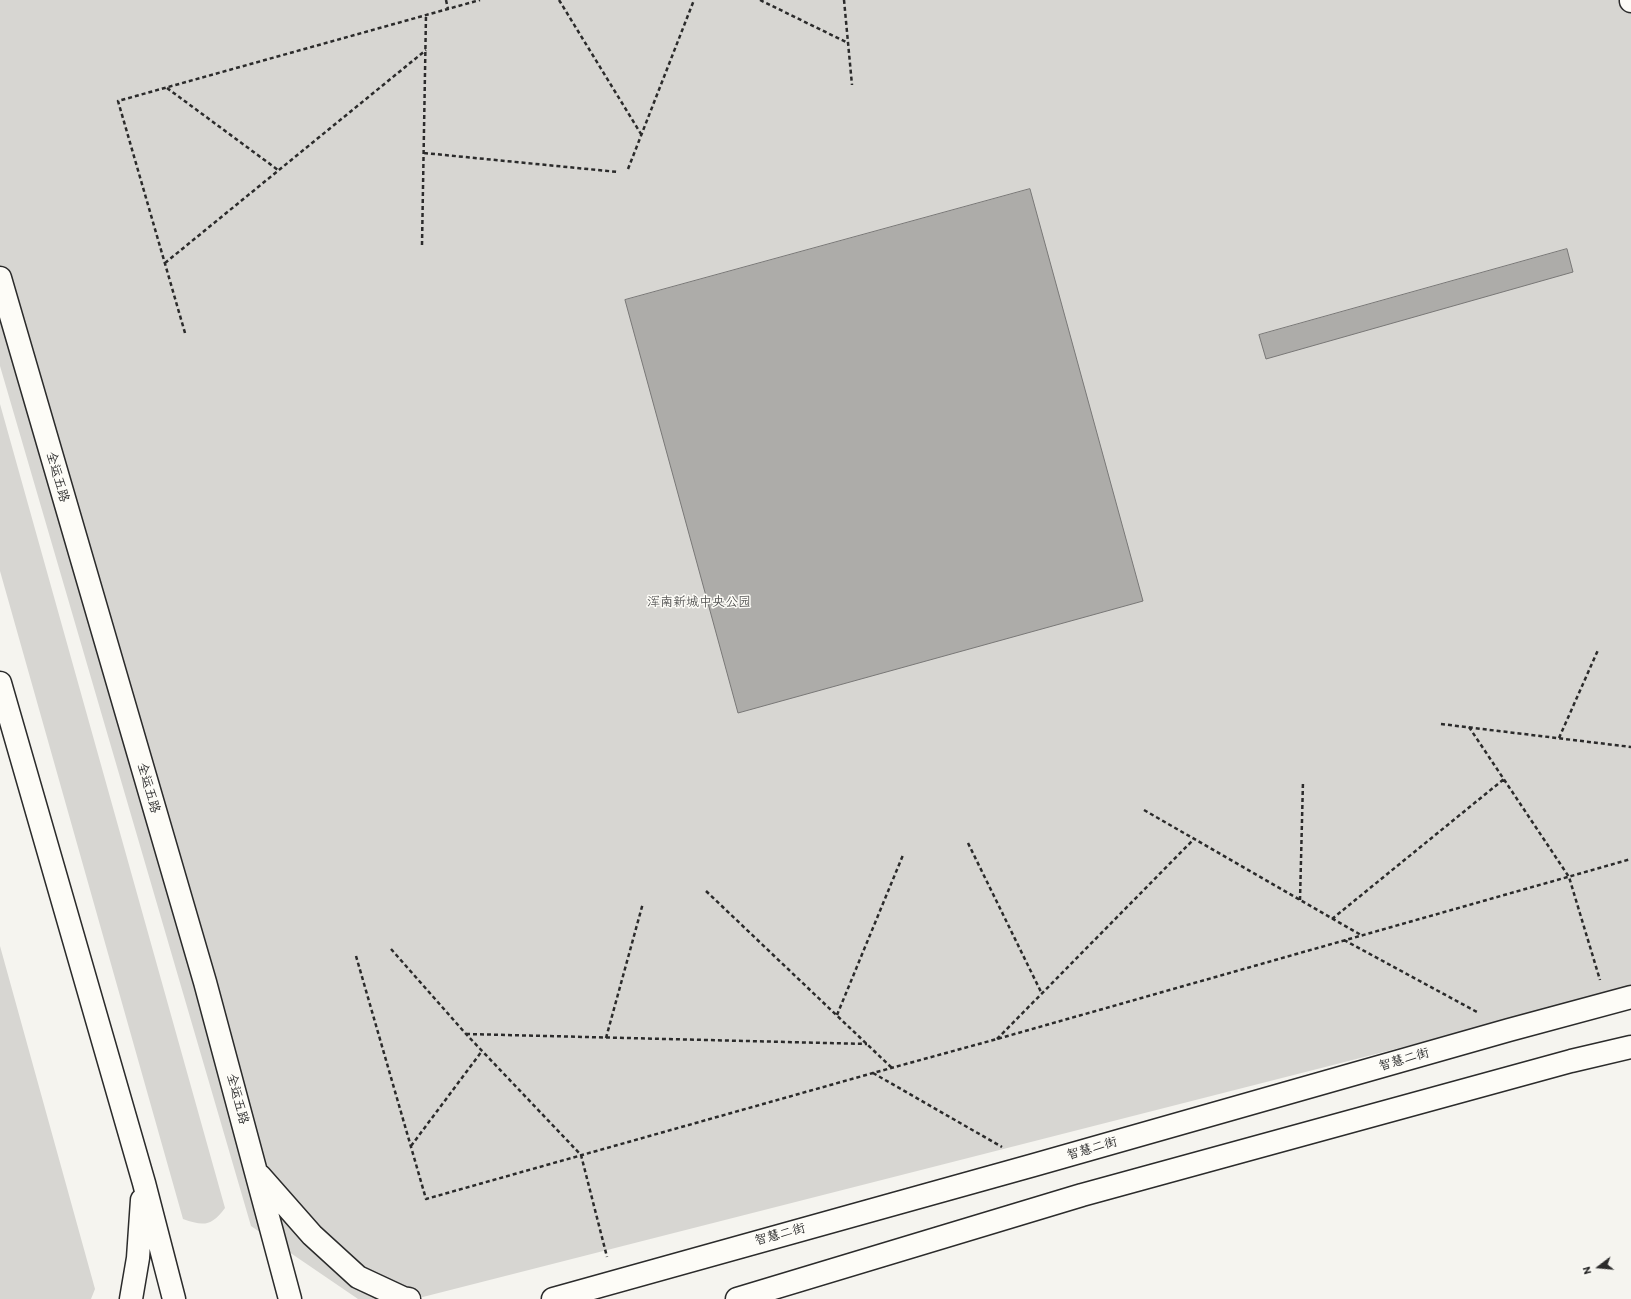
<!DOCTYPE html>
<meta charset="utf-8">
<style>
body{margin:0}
#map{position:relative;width:1631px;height:1299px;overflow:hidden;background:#f5f4ef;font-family:Itim,sans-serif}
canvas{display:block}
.north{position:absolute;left:1579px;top:1247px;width:40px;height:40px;-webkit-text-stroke:3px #fdfcf7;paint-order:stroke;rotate:254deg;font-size:11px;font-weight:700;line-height:16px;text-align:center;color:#2b2b2b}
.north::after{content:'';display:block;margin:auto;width:14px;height:18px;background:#2b2b2b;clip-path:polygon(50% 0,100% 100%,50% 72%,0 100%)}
</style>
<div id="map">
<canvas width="1631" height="1299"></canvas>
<div class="north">N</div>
</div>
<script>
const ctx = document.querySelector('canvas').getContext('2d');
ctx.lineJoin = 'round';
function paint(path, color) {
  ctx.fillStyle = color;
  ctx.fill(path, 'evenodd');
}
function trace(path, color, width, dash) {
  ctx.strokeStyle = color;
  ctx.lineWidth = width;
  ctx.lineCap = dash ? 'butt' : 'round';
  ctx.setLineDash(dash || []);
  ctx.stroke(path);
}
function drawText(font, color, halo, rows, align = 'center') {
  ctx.font = font + ' Itim,"LXGW WenKai TC",sans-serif';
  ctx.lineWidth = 3;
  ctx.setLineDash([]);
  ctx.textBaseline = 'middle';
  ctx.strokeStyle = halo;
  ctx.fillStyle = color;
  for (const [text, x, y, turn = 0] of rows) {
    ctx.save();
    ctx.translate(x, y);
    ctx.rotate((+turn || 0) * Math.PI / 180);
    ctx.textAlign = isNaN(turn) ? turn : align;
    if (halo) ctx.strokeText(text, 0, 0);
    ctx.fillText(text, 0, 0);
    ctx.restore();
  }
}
paint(new Path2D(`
 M 0,0 L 1631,0 L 1631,989 L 415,1299 L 358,1299 L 251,1226 L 0,366 Z
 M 0,404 L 225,1208 C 211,1227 203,1226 183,1219 L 0,571 Z
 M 0,946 L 95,1289 L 91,1299 L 0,1299 Z`), '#d7d6d2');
const water = new Path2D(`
 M 1030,189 L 1143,601 L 738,713 L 625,300 Z
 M 1567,249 L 1573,272 L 1266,359 L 1259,335 Z`);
paint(water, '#adaca9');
trace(water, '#797877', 1);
const minor = new Path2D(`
 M 1631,0 L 1631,1`);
const major = new Path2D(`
 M 0,278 L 205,982 L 290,1299
 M 0,683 L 144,1183 L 174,1299
 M 260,1176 L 312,1235 L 358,1277 L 403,1298 L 409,1299
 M 131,1299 L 138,1258 L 142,1200
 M 553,1299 L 1034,1165 L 1509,1030 L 1631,997
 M 737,1299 L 1082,1195 L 1571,1061 L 1631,1047`);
trace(minor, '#2b2b2b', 25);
trace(major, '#2b2b2b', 25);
trace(new Path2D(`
 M 446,0 L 448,9
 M 559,0 L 641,134
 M 760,0 L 848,43
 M 844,0 L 852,85
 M 167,88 L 278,170
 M 424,153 L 618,172
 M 628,169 L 694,0
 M 422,245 L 426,15
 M 165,263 L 426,50
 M 185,333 L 118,101 L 480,0
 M 1441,724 L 1631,747
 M 1469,727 L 1569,877 L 1600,980
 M 1559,738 L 1598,650
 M 1144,810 L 1361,935
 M 968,843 L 1042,994
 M 706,891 L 892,1068
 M 1300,900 L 1303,781
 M 1332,919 L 1504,779
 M 1344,940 L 1477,1012
 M 391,949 L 466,1034 L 581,1155 L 607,1257
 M 356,956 L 426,1199 L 873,1073 L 997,1039 L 1631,859
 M 837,1015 L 903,855
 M 466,1034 L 867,1044
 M 606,1038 L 643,903
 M 997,1039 L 1194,839
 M 873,1073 L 1002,1147
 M 411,1146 L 482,1051`), '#2b2b2b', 2.5, [4, 3]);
trace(minor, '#fdfcf7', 22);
trace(major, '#fdfcf7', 22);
drawText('13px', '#2b2b2b', '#fdfcf7', [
 ["全运五路",57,477,74],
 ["全运五路",148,788,74],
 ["智慧二街",1404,1060,-16],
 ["全运五路",237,1099,75],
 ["智慧二街",1092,1149,-16],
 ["智慧二街",780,1235,-15]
]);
drawText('13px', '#565655', '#fdfcf7', [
 ["浑南新城中央公园",699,603]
]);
</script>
